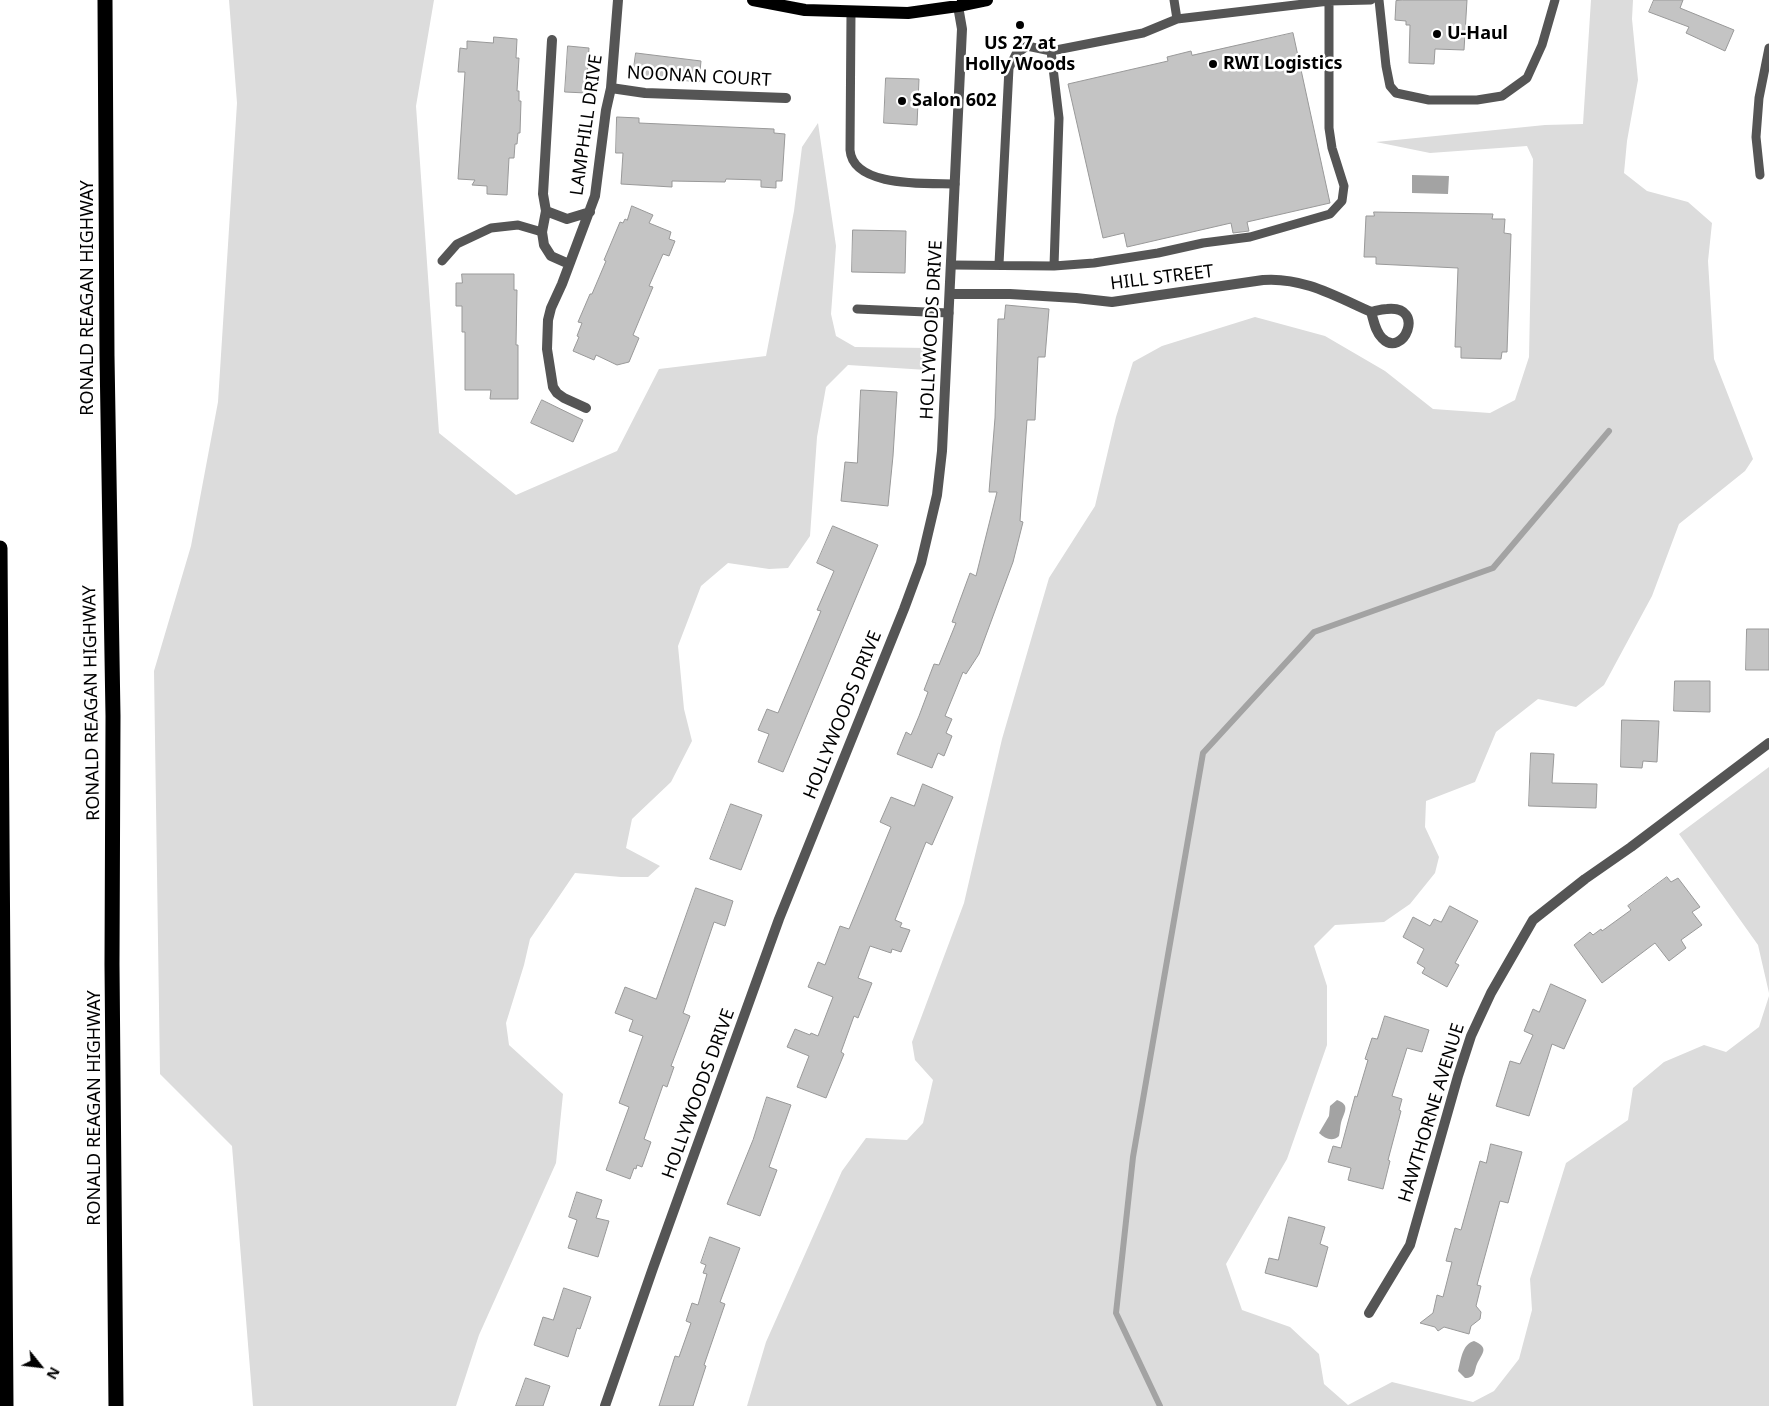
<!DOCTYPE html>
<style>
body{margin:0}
#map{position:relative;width:1769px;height:1406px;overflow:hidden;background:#fff;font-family:"Noto Sans",sans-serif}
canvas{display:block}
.north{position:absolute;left:15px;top:1341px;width:50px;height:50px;-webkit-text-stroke:4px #fff;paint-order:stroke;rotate:119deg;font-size:14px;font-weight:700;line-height:20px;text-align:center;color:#000}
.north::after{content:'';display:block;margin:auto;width:18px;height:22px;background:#000;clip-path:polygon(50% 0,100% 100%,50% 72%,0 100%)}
</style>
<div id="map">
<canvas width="1769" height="1406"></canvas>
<div class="north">N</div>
</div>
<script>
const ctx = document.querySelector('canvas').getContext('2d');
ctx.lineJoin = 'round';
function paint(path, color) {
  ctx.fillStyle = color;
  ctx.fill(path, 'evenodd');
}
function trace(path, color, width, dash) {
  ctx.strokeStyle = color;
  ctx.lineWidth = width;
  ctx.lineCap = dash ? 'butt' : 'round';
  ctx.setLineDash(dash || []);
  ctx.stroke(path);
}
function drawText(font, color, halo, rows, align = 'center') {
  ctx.font = font + ' "Noto Sans",sans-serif';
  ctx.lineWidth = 5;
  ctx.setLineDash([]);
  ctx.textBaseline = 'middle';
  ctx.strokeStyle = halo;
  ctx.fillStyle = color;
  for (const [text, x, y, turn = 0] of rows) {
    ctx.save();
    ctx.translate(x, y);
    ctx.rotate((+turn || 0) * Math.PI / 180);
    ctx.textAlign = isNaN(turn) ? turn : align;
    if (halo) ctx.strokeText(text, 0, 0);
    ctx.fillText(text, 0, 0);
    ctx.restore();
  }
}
paint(new Path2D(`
 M 229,0 L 434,0 L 416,106 L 439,433 L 516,495 L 617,451 L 659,369 L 766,356 L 794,211 L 802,147 L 818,123 L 836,246 L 831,314 L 836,336 L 855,347 L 928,348 L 927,370 L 848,365 L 826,387 L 817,437 L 810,536 L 788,568 L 769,569 L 728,563 L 701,586 L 678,646 L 684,709 L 692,741 L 671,782 L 632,819 L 626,848 L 660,866 L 648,877 L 621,877 L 575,873 L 530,939 L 524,965 L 506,1023 L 509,1045 L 563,1094 L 556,1163 L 479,1335 L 456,1406 L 253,1406 L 232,1146 L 160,1074 L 154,671 L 191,546 L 218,402 L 237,103 Z
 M 1591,0 L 1633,0 L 1632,19 L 1638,80 L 1627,141 L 1624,173 L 1647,191 L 1688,202 L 1712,223 L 1708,261 L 1714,359 L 1753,459 L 1745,471 L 1679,524 L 1652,596 L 1604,685 L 1576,707 L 1538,699 L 1496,732 L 1475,782 L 1426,801 L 1425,827 L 1439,857 L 1435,873 L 1410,904 L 1384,922 L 1335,925 L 1314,946 L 1327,986 L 1327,1045 L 1287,1159 L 1226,1264 L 1242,1310 L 1290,1327 L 1319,1354 L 1324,1384 L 1348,1405 L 1392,1382 L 1473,1402 L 1494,1391 L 1519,1359 L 1532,1310 L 1530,1279 L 1566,1163 L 1628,1120 L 1633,1088 L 1664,1062 L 1704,1045 L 1726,1052 L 1759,1027 L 1769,996 L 1769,1406 L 747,1406 L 766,1342 L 842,1171 L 866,1138 L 907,1140 L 923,1123 L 933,1080 L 915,1060 L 912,1042 L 964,903 L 1002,739 L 1049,578 L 1095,506 L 1116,417 L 1133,362 L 1162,346 L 1255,317 L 1325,336 L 1385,371 L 1433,409 L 1490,413 L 1515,400 L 1529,357 L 1533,159 L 1527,146 L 1430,153 L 1376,142 L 1545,125 L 1583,124 Z
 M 1769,767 L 1769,993 L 1758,945 L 1679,834 Z`), '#dcdcdc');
paint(new Path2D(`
 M 1412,175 L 1449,176 L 1448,194 L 1412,193 Z
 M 1337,1100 C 1351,1105 1344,1112 1341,1123 C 1340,1127 1340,1131 1339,1136 C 1333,1142 1325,1139 1319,1133 L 1329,1116 L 1330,1106 Z
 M 1474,1341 C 1490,1348 1482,1353 1477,1364 C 1474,1371 1476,1378 1465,1378 L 1458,1371 C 1461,1360 1462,1344 1474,1341 Z`), '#a3a3a3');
trace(new Path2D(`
 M 1160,1406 L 1116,1313 L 1133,1157 L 1203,753 L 1314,632 L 1493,568 L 1609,431`), '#a3a3a3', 6);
const building = new Path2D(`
 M 1403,0 L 1467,0 L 1464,50 L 1435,49 L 1434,64 L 1409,63 L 1410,25 L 1406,25 L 1406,21 L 1395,20 L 1396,1 Z
 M 1654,0 L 1683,0 L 1680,8 L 1734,30 L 1725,51 L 1686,33 L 1689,27 L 1649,12 Z
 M 1293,33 L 1330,203 L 1247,222 L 1249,231 L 1233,233 L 1231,223 L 1127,247 L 1124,233 L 1103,238 L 1068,84 L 1168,61 L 1167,57 L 1191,51 L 1192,55 Z
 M 494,37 L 517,39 L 516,58 L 519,58 L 517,91 L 519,91 L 519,101 L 521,101 L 520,133 L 518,133 L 517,144 L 515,144 L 514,158 L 509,158 L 507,195 L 487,194 L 487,186 L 472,185 L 475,180 L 458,179 L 465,72 L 458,72 L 460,48 L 467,49 L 467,41 L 493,43 Z
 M 568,46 L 589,48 L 586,93 L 565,92 Z
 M 636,53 L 701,61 L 699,82 L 633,75 Z
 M 886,78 L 919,79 L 917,125 L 884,123 Z
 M 617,117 L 639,118 L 639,123 L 774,129 L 774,133 L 785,134 L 782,181 L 776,181 L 776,188 L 761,187 L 761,180 L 726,179 L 725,182 L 672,181 L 672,187 L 621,184 L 623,153 L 616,153 Z
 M 632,206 L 653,215 L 649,223 L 671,232 L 669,239 L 675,241 L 669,256 L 663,254 L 649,286 L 653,287 L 633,335 L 639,338 L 629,362 L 617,365 L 596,355 L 594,360 L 573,351 L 579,337 L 577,336 L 582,323 L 578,322 L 590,294 L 592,294 L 606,261 L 604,260 L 620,222 L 623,223 L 625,219 L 627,220 Z
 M 1374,212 L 1493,214 L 1492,219 L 1505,219 L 1504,233 L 1511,234 L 1507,352 L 1502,352 L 1501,359 L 1461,358 L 1461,347 L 1455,347 L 1458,268 L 1376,264 L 1376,257 L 1364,257 L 1366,216 L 1374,216 Z
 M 853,230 L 906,231 L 905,273 L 852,272 Z
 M 462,274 L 514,274 L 514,290 L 517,290 L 516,345 L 518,345 L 518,399 L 490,399 L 491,390 L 465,390 L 465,332 L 462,332 L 462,306 L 456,306 L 456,283 L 462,283 Z
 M 1006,305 L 1049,309 L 1045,357 L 1038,357 L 1035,420 L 1027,420 L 1020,521 L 1023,522 L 1013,562 L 979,654 L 966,674 L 963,672 L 945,716 L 952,719 L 946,733 L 952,736 L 944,756 L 938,753 L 932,768 L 897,754 L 906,732 L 911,735 L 919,716 L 928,692 L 924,690 L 934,664 L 939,665 L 956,623 L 952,622 L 970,573 L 976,576 L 997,492 L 989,492 L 995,418 L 998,319 L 1004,319 Z
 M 861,390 L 897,392 L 893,456 L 888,506 L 841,501 L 845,462 L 857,463 Z
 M 542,400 L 583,420 L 573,442 L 531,423 Z
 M 833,526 L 878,545 L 783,772 L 758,762 L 769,734 L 758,730 L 767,709 L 778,713 L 821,611 L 817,610 L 834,571 L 817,563 Z
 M 1747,629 L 1769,629 L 1769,670 L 1746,670 Z
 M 1675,681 L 1710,681 L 1710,712 L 1674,711 Z
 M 1622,720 L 1659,721 L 1657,762 L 1643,761 L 1642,768 L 1621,767 Z
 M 1531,753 L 1554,754 L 1552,783 L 1597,784 L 1596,808 L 1529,806 Z
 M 923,784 L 953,797 L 932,845 L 926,842 L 895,920 L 902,923 L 900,927 L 910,930 L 901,952 L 892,949 L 891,953 L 870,946 L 858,978 L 872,983 L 858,1018 L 854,1016 L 841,1052 L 844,1054 L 826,1098 L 797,1087 L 809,1056 L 787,1047 L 795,1029 L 810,1035 L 811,1033 L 818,1036 L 833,997 L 808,987 L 818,962 L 825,965 L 840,926 L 849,929 L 891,827 L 880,822 L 891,797 L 914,806 Z
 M 731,804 L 762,815 L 741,870 L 710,859 Z
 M 1667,877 L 1671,882 L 1678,878 L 1700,907 L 1692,912 L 1702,925 L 1681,940 L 1686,948 L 1669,961 L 1655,943 L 1602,983 L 1574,945 L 1590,932 L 1593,935 L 1601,929 L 1602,931 L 1631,910 L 1628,906 Z
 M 696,888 L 733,901 L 725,926 L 714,922 L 683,1013 L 690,1016 L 671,1066 L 674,1067 L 667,1087 L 663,1085 L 644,1139 L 651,1142 L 642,1167 L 637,1165 L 636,1169 L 634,1168 L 630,1179 L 606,1170 L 629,1107 L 619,1103 L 643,1036 L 629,1031 L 633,1020 L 615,1013 L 625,987 L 656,999 Z
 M 1450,906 L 1478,921 L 1455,963 L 1459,965 L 1447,987 L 1422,973 L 1425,968 L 1417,963 L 1424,949 L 1403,937 L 1413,917 L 1430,926 L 1434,919 L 1441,922 Z
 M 1551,984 L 1586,1000 L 1564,1049 L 1552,1044 L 1529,1116 L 1496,1106 L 1510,1061 L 1520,1064 L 1533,1035 L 1524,1031 L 1533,1009 L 1539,1012 Z
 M 1385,1016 L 1429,1030 L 1422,1052 L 1407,1048 L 1392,1096 L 1402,1099 L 1399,1110 L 1401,1111 L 1388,1160 L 1390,1161 L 1383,1189 L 1348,1180 L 1351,1168 L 1328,1162 L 1333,1146 L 1341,1148 L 1355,1096 L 1357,1097 L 1368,1060 L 1365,1059 L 1372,1038 L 1377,1039 Z
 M 767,1097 L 791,1105 L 769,1167 L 777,1170 L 760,1216 L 727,1204 L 753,1140 Z
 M 1491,1144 L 1522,1152 L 1508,1203 L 1500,1201 L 1477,1285 L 1481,1286 L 1476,1306 L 1481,1312 L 1480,1319 L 1471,1326 L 1469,1334 L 1444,1327 L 1438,1331 L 1435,1327 L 1420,1323 L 1433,1313 L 1437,1295 L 1443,1297 L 1452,1262 L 1446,1261 L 1455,1228 L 1461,1230 L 1480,1161 L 1486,1163 Z
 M 577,1192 L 602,1200 L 596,1218 L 609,1221 L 598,1257 L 568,1248 L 577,1220 L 569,1217 Z
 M 1289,1217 L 1325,1227 L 1320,1244 L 1328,1247 L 1317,1287 L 1265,1273 L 1269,1258 L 1278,1260 Z
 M 710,1237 L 740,1248 L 720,1302 L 725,1304 L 704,1365 L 706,1366 L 693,1406 L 659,1406 L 675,1356 L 679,1357 L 691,1323 L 686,1321 L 692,1303 L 698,1305 L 707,1274 L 703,1273 L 706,1265 L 701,1263 Z
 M 564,1288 L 591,1297 L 580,1329 L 577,1328 L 568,1357 L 534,1345 L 543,1317 L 553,1320 Z
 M 526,1378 L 550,1386 L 543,1406 L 516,1406 Z`);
paint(building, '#c4c4c4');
trace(building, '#999', 1);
trace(new Path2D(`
 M 1174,0 L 1177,19
 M 1379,0 L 1386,66 L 1390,86 L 1396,93 L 1429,100 L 1477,100 L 1502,96 L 1527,78 L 1542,45 L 1555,0
 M 1329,1 L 1371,0
 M 851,13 L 850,150 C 853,188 927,183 955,184
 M 1760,175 L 1756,137 L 1759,98 L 1769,48
 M 442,261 L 457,244 L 491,228 L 518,225 L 542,232
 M 999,264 L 1009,68 L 1016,54 L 1027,46 L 1051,51 L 1059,118 L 1054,266
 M 952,265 L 1054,266 L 1094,263 L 1158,253 L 1203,243 L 1250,237 L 1330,214 L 1342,201 L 1344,186 L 1332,148 L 1329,128 L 1329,1 L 1177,19 L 1143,33 L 1051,51
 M 857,309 L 949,313`), '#555', 9);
trace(new Path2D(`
 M 552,40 L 543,194 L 546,211 L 542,232 L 544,245 L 551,256 L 569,264
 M 611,88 L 645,93 L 786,98
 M 546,211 L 567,219 L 590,212
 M 950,294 L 1010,294 L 1076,298 L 1112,302 L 1263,280 C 1303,277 1335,296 1371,312 C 1374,321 1375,331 1382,338 C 1403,360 1427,305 1387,309 C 1381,309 1376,311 1371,312
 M 586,408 L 564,398 L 557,393 L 553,387 L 547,349 L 548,320 L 551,308 L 562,284 L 595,196 L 606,110 L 611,88 L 618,0
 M 1369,1313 L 1410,1245 L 1458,1076 L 1471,1036 L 1491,993 L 1533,920 L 1585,879 L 1631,847 L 1769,743
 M 605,1406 L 653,1268 L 779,919 L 904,609 L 921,563 L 937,495 L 942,451 L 962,29 L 958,6`), '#555', 10);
trace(new Path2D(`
 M 753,0 L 805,10 L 908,13 L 958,6 L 987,0`), '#000', 12);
trace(new Path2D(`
 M 105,0 L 107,356 L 113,716 L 112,964 L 116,1406
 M 0,548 L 6,1406`), '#000', 15);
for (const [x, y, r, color] of [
 [1020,25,5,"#000"],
 [1437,34,5,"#000"],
 [1213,64,5,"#000"],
 [902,101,5,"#000"]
]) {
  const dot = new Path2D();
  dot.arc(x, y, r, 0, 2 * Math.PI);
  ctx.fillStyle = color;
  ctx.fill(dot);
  trace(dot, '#fff', 2);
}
drawText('bold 18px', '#000', '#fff', [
 ["U-Haul",1447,34],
 ["US 27 at",1020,44,"center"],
 ["Holly Woods",1020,65,"center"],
 ["RWI Logistics",1223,64],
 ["Salon 602",912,101]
], 'left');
drawText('18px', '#000', '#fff', [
 ["NOONAN COURT",699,77,3],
 ["LAMPHILL DRIVE",587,125,-82],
 ["HILL STREET",1162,278,-7],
 ["RONALD REAGAN HIGHWAY",88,298,-90],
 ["HOLLYWOODS DRIVE",932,330,-87],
 ["RONALD REAGAN HIGHWAY",92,703,-91],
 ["HOLLYWOODS DRIVE",843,715,-68],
 ["HOLLYWOODS DRIVE",699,1094,-70],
 ["RONALD REAGAN HIGHWAY",95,1108,-90],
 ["HAWTHORNE AVENUE",1432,1113,-73]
]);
</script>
